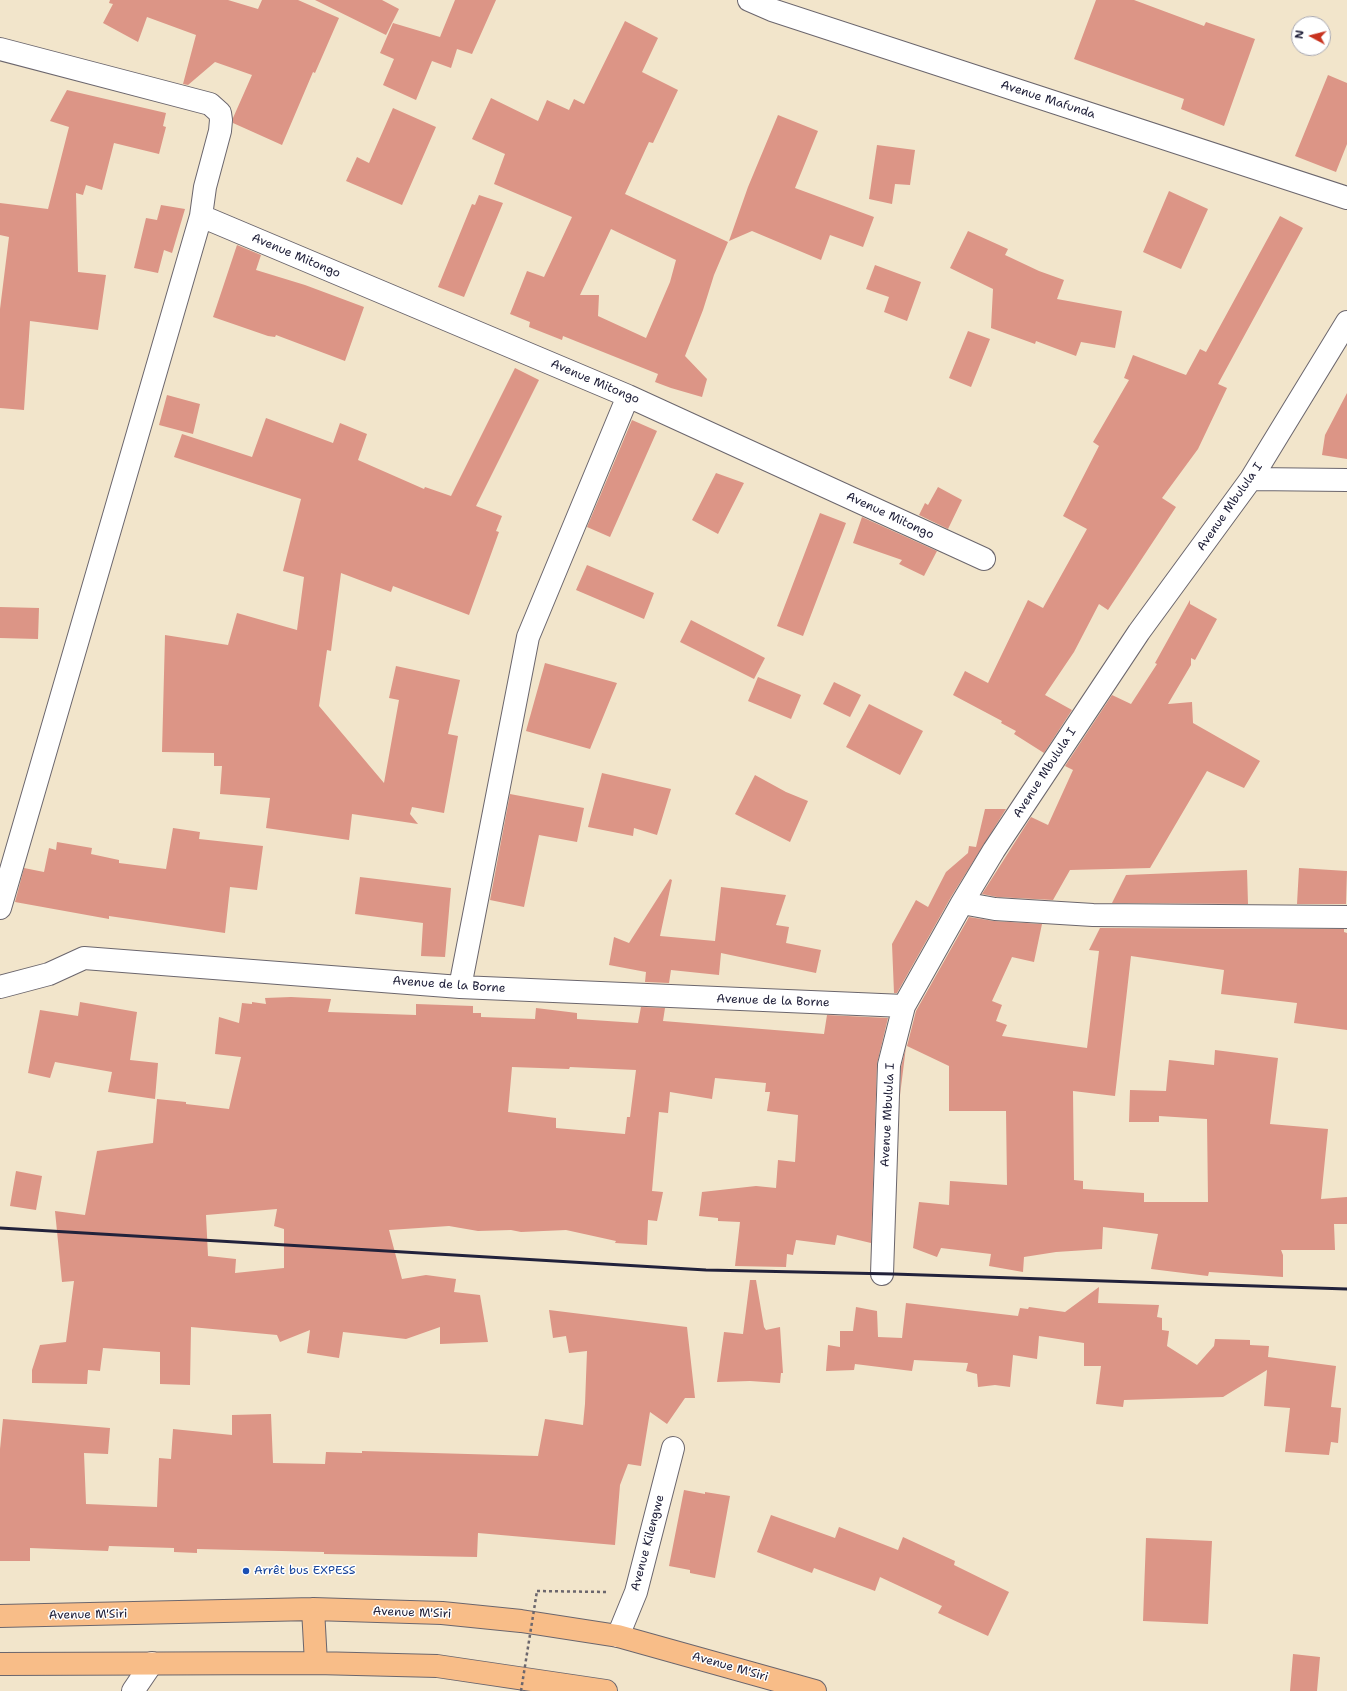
<!DOCTYPE html>
<meta charset="utf-8">
<style>
body{margin:0}
#map{position:relative;width:1347px;height:1691px;overflow:hidden;background:#f2e5cb;font-family:"Shantell Sans",sans-serif}
canvas{display:block}
.north{position:absolute;left:1291px;top:16px;width:40px;height:40px;box-sizing:border-box;background:#fff;border:1px solid #a7a7b1;border-radius:50%;rotate:277deg;font-size:11px;font-weight:700;line-height:16px;text-align:center;color:#22223b}
.north::after{content:'';display:block;margin:auto;width:14px;height:18px;background:#c8321e;clip-path:polygon(50% 0,100% 100%,50% 72%,0 100%)}
</style>
<div id="map">
<canvas width="1347" height="1691"></canvas>
<div class="north">N</div>
</div>
<script>
const ctx = document.querySelector('canvas').getContext('2d');
ctx.lineJoin = 'round';
function paint(path, color) {
  ctx.fillStyle = color;
  ctx.fill(path, 'evenodd');
}
function trace(path, color, width, dash) {
  ctx.strokeStyle = color;
  ctx.lineWidth = width;
  ctx.lineCap = dash ? 'butt' : 'round';
  ctx.setLineDash(dash || []);
  ctx.stroke(path);
}
function drawText(font, color, halo, rows, align = 'center') {
  ctx.font = font + ' "Shantell Sans",sans-serif';
  ctx.lineWidth = 3;
  ctx.setLineDash([]);
  ctx.textBaseline = 'middle';
  ctx.strokeStyle = halo;
  ctx.fillStyle = color;
  for (const [text, x, y, turn = 0] of rows) {
    ctx.save();
    ctx.translate(x, y);
    ctx.rotate((+turn || 0) * Math.PI / 180);
    ctx.textAlign = isNaN(turn) ? turn : align;
    if (halo) ctx.strokeText(text, 0, 0);
    ctx.fillText(text, 0, 0);
    ctx.restore();
  }
}
paint(new Path2D(`
 M 110,0 L 228,0 L 258,9 L 262,0 L 298,0 L 339,18 L 315,73 L 313,72 L 282,145 L 233,123 L 233,118 L 252,75 L 215,62 L 188,85 L 183,84 L 196,35 L 147,17 L 138,42 L 103,23 L 113,4 L 109,3 Z
 M 315,0 L 382,0 L 399,9 L 386,35 Z
 M 455,0 L 496,0 L 472,54 L 457,49 L 451,68 L 432,61 L 416,100 L 383,85 L 394,59 L 380,53 L 393,23 L 440,37 Z
 M 1096,0 L 1134,0 L 1204,26 L 1206,22 L 1255,39 L 1224,126 L 1181,109 L 1184,99 L 1074,59 Z
 M 625,21 L 658,38 L 642,72 L 678,90 L 653,143 L 649,142 L 625,194 L 728,242 L 714,275 L 703,310 L 685,356 L 707,379 L 702,397 L 671,388 L 655,382 L 658,374 L 563,336 L 562,340 L 529,327 L 530,322 L 510,314 L 527,271 L 544,277 L 572,217 L 494,184 L 505,154 L 472,139 L 491,98 L 538,121 L 547,100 L 569,110 L 574,99 L 584,104 ZM 611,229 L 676,260 L 670,282 L 646,338 L 598,316 L 599,295 L 580,295 Z
 M 1328,75 L 1347,83 L 1347,144 L 1336,172 L 1295,156 Z
 M 67,90 L 166,113 L 163,126 L 166,127 L 159,154 L 114,143 L 102,190 L 86,185 L 83,195 L 76,193 L 78,272 L 106,275 L 98,330 L 30,321 L 24,410 L 0,408 L 0,309 L 9,237 L 0,235 L 0,203 L 48,209 L 69,127 L 50,121 Z
 M 393,108 L 436,127 L 402,205 L 346,181 L 357,157 L 369,163 Z
 M 778,115 L 818,131 L 795,188 L 874,217 L 863,247 L 830,235 L 821,260 L 752,231 L 729,241 L 748,187 Z
 M 877,145 L 915,150 L 910,185 L 895,184 L 892,204 L 869,199 Z
 M 1169,191 L 1208,209 L 1181,269 L 1143,252 Z
 M 479,195 L 503,203 L 464,297 L 438,287 L 472,204 L 475,205 Z
 M 161,205 L 185,209 L 172,253 L 164,250 L 158,273 L 134,268 L 146,218 L 157,220 Z
 M 1280,216 L 1303,228 L 1218,384 L 1227,388 L 1198,449 L 1162,498 L 1176,507 L 1108,610 L 1099,604 L 1074,652 L 1045,695 L 1072,710 L 1044,753 L 1014,734 L 1016,731 L 1001,723 L 1002,721 L 953,695 L 965,671 L 988,683 L 1028,600 L 1043,608 L 1087,529 L 1063,516 L 1099,446 L 1093,442 L 1129,380 L 1124,378 L 1133,355 L 1186,375 L 1200,349 L 1206,352 Z
 M 968,231 L 1008,249 L 1005,255 L 1039,271 L 1064,280 L 1057,299 L 1122,311 L 1115,348 L 1081,342 L 1076,356 L 1036,341 L 1035,344 L 991,328 L 993,289 L 950,268 Z
 M 237,245 L 261,255 L 256,270 L 305,285 L 364,307 L 345,361 L 276,335 L 275,337 L 268,336 L 213,317 Z
 M 875,265 L 921,282 L 907,321 L 884,312 L 889,297 L 866,289 Z
 M 968,331 L 990,339 L 971,387 L 949,378 Z
 M 515,368 L 539,380 L 476,506 L 502,516 L 496,531 L 499,532 L 469,615 L 393,586 L 391,592 L 341,573 L 331,651 L 327,650 L 319,706 L 384,783 L 399,700 L 389,698 L 396,666 L 460,680 L 448,734 L 458,736 L 444,813 L 412,807 L 410,814 L 418,824 L 352,814 L 349,840 L 266,828 L 270,798 L 220,794 L 222,766 L 214,766 L 214,753 L 162,752 L 165,635 L 228,645 L 237,613 L 297,630 L 304,577 L 283,571 L 301,499 L 174,457 L 182,434 L 252,457 L 266,418 L 333,443 L 340,423 L 367,434 L 358,460 L 424,489 L 425,487 L 451,496 Z
 M 1347,393 L 1347,459 L 1322,455 L 1325,435 Z
 M 167,395 L 200,404 L 193,434 L 159,425 Z
 M 632,420 L 657,431 L 610,537 L 587,527 Z
 M 716,473 L 744,483 L 718,534 L 692,520 Z
 M 938,487 L 962,500 L 948,529 L 919,515 L 925,503 L 928,505 Z
 M 820,513 L 846,523 L 803,636 L 777,626 Z
 M 862,517 L 937,551 L 924,576 L 899,564 L 902,560 L 853,543 Z
 M 587,565 L 654,593 L 644,619 L 576,590 Z
 M 1190,600 L 1190,604 L 1217,619 L 1195,660 L 1191,658 L 1191,665 L 1168,704 L 1192,702 L 1193,723 L 1260,761 L 1244,788 L 1207,771 L 1150,868 L 1070,870 L 1053,900 L 997,897 L 982,894 L 1031,817 L 1048,825 L 1073,770 L 1065,766 L 1112,695 L 1131,704 L 1157,664 L 1155,663 Z
 M 0,607 L 39,608 L 38,639 L 0,638 Z
 M 691,620 L 765,658 L 754,679 L 680,642 Z
 M 545,663 L 617,683 L 590,749 L 526,731 Z
 M 758,677 L 801,695 L 791,719 L 748,701 Z
 M 834,682 L 861,695 L 850,717 L 823,704 Z
 M 869,704 L 923,731 L 900,775 L 846,747 Z
 M 602,773 L 671,789 L 657,835 L 634,828 L 633,836 L 588,827 Z
 M 755,775 L 786,792 L 808,801 L 790,842 L 735,814 Z
 M 510,794 L 584,808 L 577,842 L 539,835 L 524,907 L 490,900 Z
 M 985,809 L 1006,809 L 951,897 L 897,993 L 894,993 L 892,944 L 916,900 L 928,907 L 946,872 L 968,853 L 969,846 L 976,847 Z
 M 173,828 L 200,832 L 199,839 L 263,846 L 257,890 L 230,887 L 225,933 L 109,916 L 109,919 L 15,902 L 24,868 L 44,872 L 49,848 L 56,850 L 57,842 L 92,848 L 91,854 L 119,860 L 119,863 L 166,869 Z
 M 1299,868 L 1347,871 L 1346,904 L 1297,904 Z
 M 1247,870 L 1248,904 L 1112,903 L 1126,875 Z
 M 360,877 L 451,888 L 445,957 L 421,956 L 423,923 L 355,914 Z
 M 670,879 L 672,880 L 660,936 L 715,941 L 721,887 L 786,895 L 776,925 L 789,927 L 786,943 L 821,950 L 816,973 L 721,953 L 719,975 L 671,970 L 669,983 L 645,982 L 646,972 L 609,965 L 614,937 L 629,943 Z
 M 969,917 L 994,921 L 1042,924 L 1034,962 L 1012,957 L 992,1001 L 1002,1005 L 996,1021 L 1007,1025 L 1002,1036 L 1087,1048 L 1099,951 L 1089,950 L 1100,928 L 1344,929 L 1344,932 L 1347,933 L 1347,1030 L 1294,1023 L 1297,1003 L 1221,994 L 1224,970 L 1131,956 L 1115,1096 L 1073,1091 L 1074,1180 L 1083,1181 L 1083,1189 L 1144,1193 L 1144,1202 L 1208,1202 L 1207,1119 L 1159,1116 L 1159,1122 L 1129,1122 L 1130,1090 L 1166,1091 L 1169,1060 L 1214,1065 L 1215,1050 L 1278,1058 L 1270,1124 L 1328,1129 L 1321,1199 L 1347,1197 L 1347,1224 L 1334,1224 L 1335,1250 L 1281,1250 L 1283,1255 L 1283,1277 L 1209,1272 L 1208,1276 L 1151,1269 L 1158,1234 L 1103,1227 L 1102,1249 L 1056,1252 L 1024,1257 L 1023,1272 L 989,1266 L 991,1254 L 941,1248 L 937,1257 L 913,1248 L 919,1202 L 949,1205 L 950,1181 L 1007,1185 L 1006,1111 L 949,1111 L 949,1066 L 907,1046 L 916,1011 Z
 M 291,997 L 331,999 L 328,1012 L 416,1015 L 416,1004 L 473,1006 L 473,1013 L 481,1013 L 481,1017 L 535,1019 L 536,1008 L 577,1013 L 577,1019 L 638,1023 L 641,1007 L 665,1008 L 663,1021 L 824,1034 L 827,1015 L 888,1018 L 877,1064 L 871,1243 L 837,1235 L 835,1245 L 796,1240 L 793,1255 L 787,1254 L 786,1267 L 735,1266 L 740,1222 L 718,1221 L 718,1218 L 699,1216 L 702,1192 L 756,1186 L 776,1188 L 778,1160 L 795,1162 L 798,1115 L 767,1111 L 770,1092 L 765,1092 L 766,1083 L 715,1078 L 712,1099 L 670,1092 L 668,1113 L 659,1112 L 652,1191 L 663,1192 L 657,1221 L 648,1220 L 647,1245 L 615,1243 L 616,1241 L 566,1230 L 521,1232 L 511,1230 L 478,1231 L 449,1226 L 389,1230 L 402,1279 L 426,1275 L 456,1279 L 454,1292 L 480,1295 L 488,1342 L 440,1344 L 440,1327 L 406,1339 L 343,1332 L 339,1358 L 307,1353 L 310,1330 L 280,1342 L 277,1335 L 191,1327 L 190,1385 L 160,1384 L 160,1352 L 103,1348 L 100,1371 L 88,1370 L 87,1384 L 32,1383 L 32,1370 L 40,1345 L 66,1342 L 74,1281 L 62,1282 L 55,1211 L 85,1215 L 97,1151 L 153,1143 L 157,1099 L 186,1102 L 186,1104 L 229,1109 L 241,1057 L 215,1054 L 219,1017 L 239,1023 L 242,1003 L 252,1004 L 252,1002 L 266,1004 L 265,998 ZM 512,1067 L 569,1069 L 570,1067 L 636,1070 L 630,1117 L 627,1117 L 625,1134 L 556,1128 L 556,1118 L 508,1112 ZM 277,1209 L 274,1226 L 284,1229 L 284,1268 L 235,1273 L 236,1259 L 208,1256 L 206,1215 Z
 M 80,1002 L 137,1012 L 130,1060 L 158,1063 L 155,1099 L 108,1092 L 112,1072 L 55,1062 L 50,1078 L 28,1073 L 40,1010 L 78,1016 Z
 M 906,1047 L 900,1095 L 901,1067 Z
 M 16,1171 L 42,1176 L 36,1210 L 10,1206 Z
 M 750,1280 L 756,1280 L 764,1327 L 766,1330 L 780,1327 L 783,1373 L 781,1373 L 780,1383 L 750,1381 L 717,1382 L 724,1332 L 743,1334 Z
 M 1099,1287 L 1098,1303 L 1159,1305 L 1157,1317 L 1162,1318 L 1162,1330 L 1169,1331 L 1167,1346 L 1197,1365 L 1214,1346 L 1215,1339 L 1250,1340 L 1250,1345 L 1269,1346 L 1268,1357 L 1336,1366 L 1331,1407 L 1341,1408 L 1338,1443 L 1331,1442 L 1329,1455 L 1285,1452 L 1290,1408 L 1264,1406 L 1267,1370 L 1223,1397 L 1124,1400 L 1123,1407 L 1096,1404 L 1101,1366 L 1084,1366 L 1084,1343 L 1039,1336 L 1037,1359 L 1013,1355 L 1010,1387 L 995,1385 L 978,1387 L 977,1374 L 966,1371 L 968,1363 L 914,1360 L 912,1371 L 855,1364 L 854,1370 L 826,1371 L 828,1345 L 840,1347 L 840,1331 L 853,1331 L 856,1307 L 877,1311 L 878,1337 L 902,1338 L 906,1303 L 1018,1316 L 1020,1308 L 1028,1309 L 1029,1307 L 1065,1312 Z
 M 549,1310 L 687,1327 L 695,1398 L 685,1398 L 667,1424 L 650,1412 L 641,1466 L 628,1464 L 620,1485 L 615,1545 L 478,1533 L 477,1557 L 324,1554 L 324,1552 L 197,1549 L 197,1553 L 174,1552 L 174,1548 L 109,1546 L 108,1551 L 30,1548 L 30,1561 L 0,1561 L 0,1449 L 3,1419 L 110,1428 L 108,1454 L 84,1453 L 86,1504 L 157,1507 L 159,1458 L 171,1459 L 173,1429 L 232,1435 L 232,1415 L 271,1414 L 273,1463 L 325,1464 L 326,1452 L 362,1453 L 362,1451 L 538,1456 L 545,1419 L 583,1425 L 585,1404 L 587,1351 L 569,1353 L 566,1336 L 553,1338 Z
 M 684,1490 L 705,1494 L 705,1492 L 730,1496 L 715,1578 L 690,1573 L 690,1570 L 669,1566 Z
 M 771,1515 L 835,1538 L 839,1527 L 898,1550 L 903,1537 L 955,1561 L 954,1565 L 1009,1592 L 988,1636 L 938,1613 L 942,1606 L 880,1577 L 875,1591 L 814,1568 L 812,1573 L 757,1552 Z
 M 1146,1538 L 1212,1541 L 1208,1624 L 1143,1621 Z
 M 1293,1654 L 1320,1657 L 1317,1691 L 1290,1691 Z`), '#dc9586');
const minor = new Path2D(`
 M 749,0 L 772,10 L 1347,198
 M 0,49 L 210,104 L 220,113 L 221,120 L 220,131 L 205,187 L 201,216 L 0,908
 M 201,216 L 628,396 L 984,559
 M 1251,479 L 1347,480
 M 962,903 L 995,909 L 1093,915 L 1347,917
 M 0,987 L 49,974 L 84,958 L 460,987 L 904,1006
 M 460,987 L 528,637 L 628,396
 M 882,1274 L 889,1065 L 904,1006 L 962,903 L 994,850 L 1139,632 L 1251,479 L 1347,322
 M 618,1636 L 636,1592 L 673,1448
 M 133,1691 L 152,1663`);
const trunk = new Path2D(`
 M 313,1609 L 316,1663
 M 0,1616 L 313,1609 L 442,1613 L 521,1621 L 618,1636 L 815,1691
 M 0,1664 L 316,1663 L 437,1666 L 606,1691`);
trace(minor, '#6b666d', 24);
trace(trunk, '#6b666d', 24);
trace(new Path2D(`
 M 537,1591 L 606,1592`), '#6b666d', 2.5, [3, 3]);
trace(minor, '#fff', 22);
trace(trunk, '#f8bd88', 22);
trace(new Path2D(`
 M 0,1228 L 706,1270 L 893,1274 L 1347,1289`), '#22223b', 3);
trace(new Path2D(`
 M 521,1691 L 537,1591`), '#6b666d', 2.5, [3, 3]);
for (const [x, y, r, color] of [
 [246,1571,4,"#1a4fb4"]
]) {
  const dot = new Path2D();
  dot.arc(x, y, r, 0, 2 * Math.PI);
  ctx.fillStyle = color;
  ctx.fill(dot);
  trace(dot, '#fff', 1.5);
}
drawText('12px', '#22223b', '#fff', [
 ["Avenue Mafunda",1048,100,18],
 ["Avenue Mitongo",296,256,23],
 ["Avenue Mitongo",595,382,23],
 ["Avenue Mbulula I",1230,507,-55],
 ["Avenue Mitongo",890,516,25],
 ["Avenue Mbulula I",1045,773,-57],
 ["Avenue de la Borne",449,985,4],
 ["Avenue de la Borne",773,1001,2],
 ["Avenue Mbulula I",888,1115,-87],
 ["Avenue Kilengwe",648,1543,-75],
 ["Avenue M'Siri",412,1613,2],
 ["Avenue M'Siri",88,1615,-1],
 ["Avenue M'Siri",730,1667,16]
]);
drawText('12px', '#164399', '#fff', [
 ["Arrêt bus EXPESS",254,1571]
], 'left');
</script>
